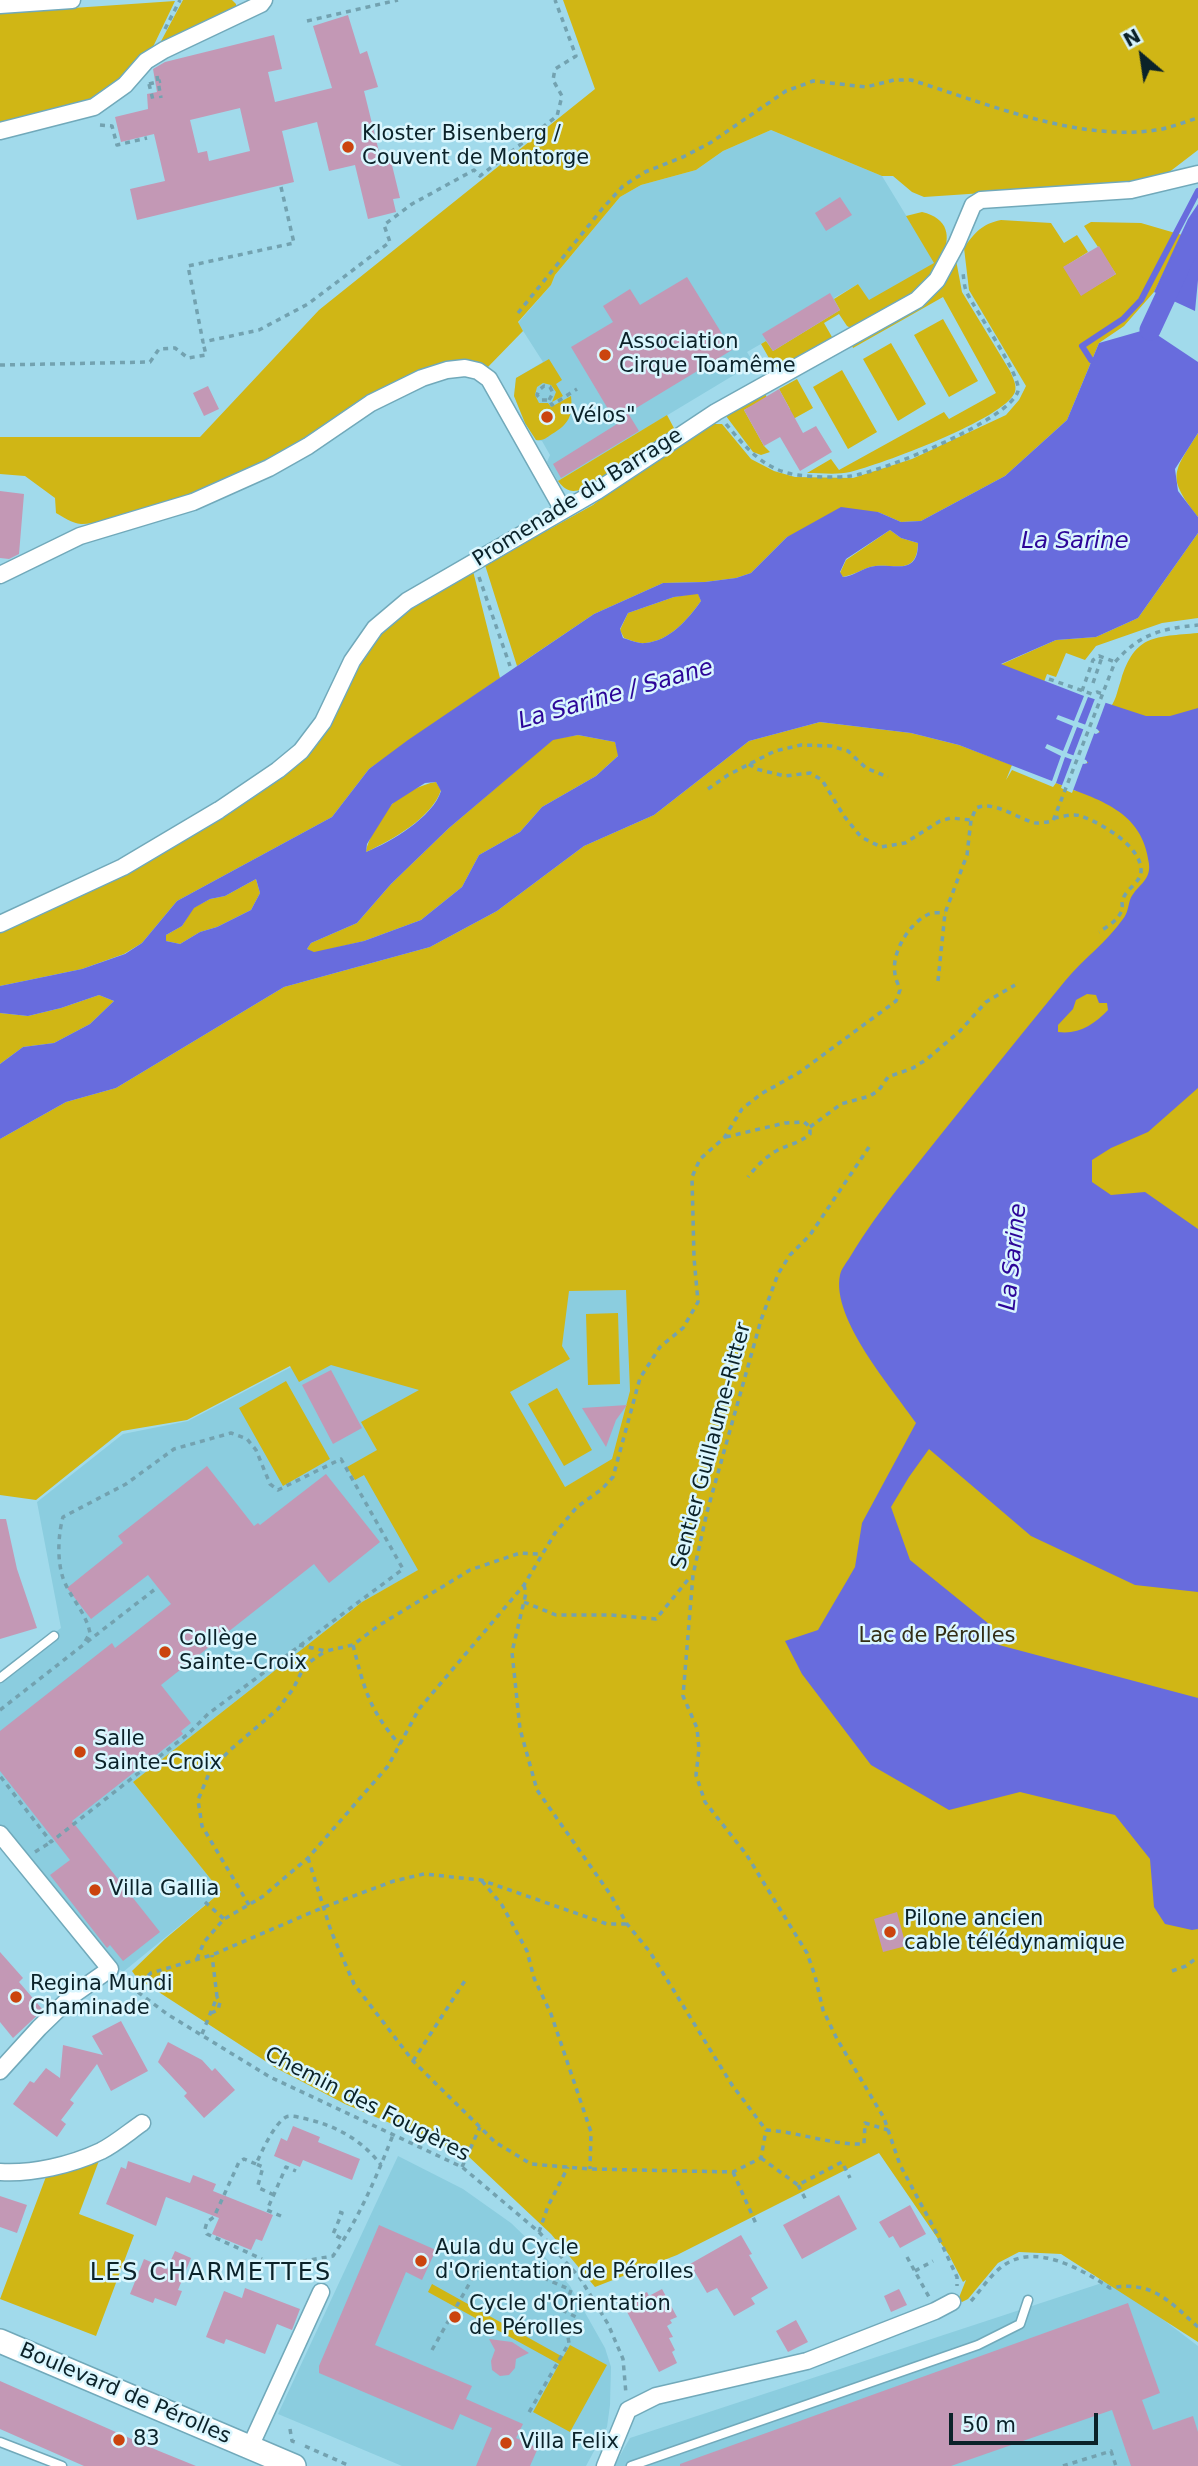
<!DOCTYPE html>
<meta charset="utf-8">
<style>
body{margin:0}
#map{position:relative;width:1198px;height:2466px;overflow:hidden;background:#a1daeb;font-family:"DejaVu Sans",sans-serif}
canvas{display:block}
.north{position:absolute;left:1107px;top:21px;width:70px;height:70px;-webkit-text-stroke:5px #daf6fe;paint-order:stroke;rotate:331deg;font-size:19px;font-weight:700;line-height:28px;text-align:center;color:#0b2229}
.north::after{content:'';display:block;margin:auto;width:24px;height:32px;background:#0b2229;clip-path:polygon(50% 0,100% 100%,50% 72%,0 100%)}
.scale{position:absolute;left:949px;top:2413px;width:149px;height:32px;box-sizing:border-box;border:4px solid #0b2229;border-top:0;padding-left:9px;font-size:21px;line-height:24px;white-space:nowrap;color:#0b2229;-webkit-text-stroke:5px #daf6fe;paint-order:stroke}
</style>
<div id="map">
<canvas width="1198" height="2466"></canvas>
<div class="north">N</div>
<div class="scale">50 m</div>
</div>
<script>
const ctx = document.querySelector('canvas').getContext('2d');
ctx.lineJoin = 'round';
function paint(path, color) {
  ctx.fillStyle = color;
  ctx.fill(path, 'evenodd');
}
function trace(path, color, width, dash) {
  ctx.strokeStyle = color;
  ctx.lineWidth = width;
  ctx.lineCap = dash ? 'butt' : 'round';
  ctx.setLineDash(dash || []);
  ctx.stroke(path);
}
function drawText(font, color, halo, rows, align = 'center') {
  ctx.font = font + ' "DejaVu Sans",sans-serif';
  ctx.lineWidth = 5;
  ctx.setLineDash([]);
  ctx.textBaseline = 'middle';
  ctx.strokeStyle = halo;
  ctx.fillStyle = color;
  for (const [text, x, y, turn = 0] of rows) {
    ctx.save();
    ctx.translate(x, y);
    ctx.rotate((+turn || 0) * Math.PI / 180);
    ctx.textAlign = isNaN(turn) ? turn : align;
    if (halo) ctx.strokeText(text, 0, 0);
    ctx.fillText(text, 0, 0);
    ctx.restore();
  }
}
paint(new Path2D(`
 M 771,130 L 882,176 L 935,263 L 869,301 L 858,284 L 834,298 L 840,310 L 773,351 L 766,341 L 747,352 L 754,363 L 558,481 L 547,462 L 550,455 L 542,441 L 536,440 L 525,423 L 514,396 L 516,378 L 543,362 L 518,323 L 551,285 L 555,275 L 620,197 L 641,185 L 696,170 L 723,151 Z
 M 627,1288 L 632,1391 L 613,1460 L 362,1602 L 133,1782 L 221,1892 L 123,1972 L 111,1963 L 0,1826 L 0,1675 L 61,1628 L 37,1502 L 123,1434 L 188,1421 L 295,1365 L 566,1289 Z
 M 398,2156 L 463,2189 L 511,2223 L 541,2252 L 570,2286 L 605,2348 L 611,2367 L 610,2405 L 607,2427 L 586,2466 L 402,2466 L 278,2414 Z
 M 1111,2280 L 1198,2346 L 1198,2466 L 614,2466 L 630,2438 Z`), '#8bcddf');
paint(new Path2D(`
 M 183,0 L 232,0 L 236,4 L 236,10 L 159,45 Z
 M 563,0 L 1198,0 L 1198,150 L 1168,173 L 1147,182 L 924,197 L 912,192 L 893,176 L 882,176 L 771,130 L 723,151 L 696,170 L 641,185 L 620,197 L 555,275 L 551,285 L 518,322 L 523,331 L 486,369 L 466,364 L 306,441 L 232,481 C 212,480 200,494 182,500 C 162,507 100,525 81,524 C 72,523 63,517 56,513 L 55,498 L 25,476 L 0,474 L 0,437 L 200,437 L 319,310 L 595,89 Z
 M 175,1 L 152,49 L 122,82 L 95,100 L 0,126 L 0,13 Z
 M 922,212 C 976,225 929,285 902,303 C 887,313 869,320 853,329 L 847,326 L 839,314 L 824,323 L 832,337 C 826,348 786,370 774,367 L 761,344 L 766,341 L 773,351 L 840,310 L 834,299 L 858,284 L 869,300 L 934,263 L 906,216 Z
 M 1001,220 L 1051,223 L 1064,243 L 1077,235 L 1088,252 L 1064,267 L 1081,295 L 1116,274 L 1084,226 L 1091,222 L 1141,223 L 1182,235 L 1154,292 L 1124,326 L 1099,343 L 1067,420 L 1005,476 L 921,521 L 901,522 L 878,512 L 787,537 L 751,573 L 736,578 L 705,582 L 663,583 L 594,614 L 517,666 L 485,565 L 593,505 L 637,471 L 713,424 L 722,424 L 751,459 L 774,471 L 795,477 L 853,478 L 912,459 L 1006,415 L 1019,400 L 1026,386 L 969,290 L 964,248 C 975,232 982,224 1001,220 Z
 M 956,260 L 962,292 L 1010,371 C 1013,378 1017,385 1015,392 C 1005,419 879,465 850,472 C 837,475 821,473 807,473 L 831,459 L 839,470 L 944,412 L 949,419 L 996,393 L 943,297 L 853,348 L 851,343 Z
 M 943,319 L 978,381 L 949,397 L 914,335 Z
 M 891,343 L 926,404 L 898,421 L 863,359 Z
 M 549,359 L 562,380 L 556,384 L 563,396 L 552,402 L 556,392 L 551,385 L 543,383 L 537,387 L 535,395 L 539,403 L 548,403 L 551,407 L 571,396 C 573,416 569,424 552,434 C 546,438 543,441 536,440 L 525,423 L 514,396 L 516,378 Z
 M 842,370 L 877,432 L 848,449 L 813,387 Z
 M 797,379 L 813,408 L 786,423 L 790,409 L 779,389 Z
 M 765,393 L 767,398 L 744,410 L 764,446 L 770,452 L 761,455 L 753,452 L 726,416 L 735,409 Z
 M 667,415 L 675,430 L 583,489 C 571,493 566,491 558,481 Z
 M 1198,433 L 1198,517 C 1167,477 1172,474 1198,433 Z
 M 890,530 L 901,538 L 918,543 C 917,579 890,561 870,567 C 861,570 853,575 843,577 L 840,573 L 846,560 Z
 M 1198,533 L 1198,618 L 1162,623 L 1096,646 L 1085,660 L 1066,653 L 1056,677 L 1047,674 L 1044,682 L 1000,665 L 1056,640 L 1096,637 L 1138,618 Z
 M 473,571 L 500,678 L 369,769 L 332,817 L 177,901 L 142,943 L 124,954 L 82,969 L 0,986 L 0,933 L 126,874 L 306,756 L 330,726 L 358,666 L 381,634 L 410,608 Z
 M 698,593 L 701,601 C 688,619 670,641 645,643 C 639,644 630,640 624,638 L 620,630 L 628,613 L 674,597 Z
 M 1198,633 L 1198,2342 L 1061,2254 L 1019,2252 L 998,2263 L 968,2299 L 962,2302 L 958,2300 L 966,2280 L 963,2282 L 949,2255 L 879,2153 L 677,2255 L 595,2287 L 551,2234 L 468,2156 L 345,2104 L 276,2068 L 137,1978 L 132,1971 L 165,1939 L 221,1892 L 133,1782 L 362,1602 L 418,1570 L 364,1475 L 355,1480 L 347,1467 L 377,1450 L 361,1422 L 419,1390 L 331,1365 L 299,1382 L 290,1366 L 187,1420 L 122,1431 L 36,1500 L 0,1495 L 0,1139 L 66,1102 L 116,1088 L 284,987 L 430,947 L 497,911 L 584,846 L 654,815 L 749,741 L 820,722 L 911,733 L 959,745 L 1012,765 L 1006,780 L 1012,770 L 1053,787 L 1056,783 L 1076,791 L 1107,711 C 1116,703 1117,691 1121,680 C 1135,634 1155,637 1198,633 ZM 626,1290 L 630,1391 L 612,1459 L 565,1487 L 510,1392 L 570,1359 L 562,1346 L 569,1291 Z
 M 578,735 L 615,742 L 619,755 L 596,776 L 542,807 L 520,832 L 479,855 L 462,887 L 421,920 L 364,941 L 314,953 L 307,949 L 311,943 L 357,923 L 391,884 L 449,828 L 553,739 Z
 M 436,782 L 441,790 C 432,818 392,840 366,852 C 367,841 383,812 392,804 C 402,794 422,784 436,782 Z
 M 256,879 L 260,893 L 251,910 L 217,927 L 200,932 L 180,944 L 166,941 L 166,935 L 182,926 L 193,908 L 210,899 L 225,896 Z
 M 99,995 L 114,1001 L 90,1024 L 54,1043 L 23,1047 L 0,1064 L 0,1013 L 28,1016 L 61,1008 Z
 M 618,1313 L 620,1384 L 588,1385 L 586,1314 Z
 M 286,1381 L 330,1459 L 283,1486 L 239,1408 Z
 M 557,1388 L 592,1450 L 564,1466 L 528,1404 Z
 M 103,2150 L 79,2214 L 134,2235 L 96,2336 L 0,2299 L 50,2166 Z
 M 432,2284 L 563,2357 L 570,2345 L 607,2365 L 570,2432 L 533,2412 L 559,2364 L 428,2292 Z`), '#d0b615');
paint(new Path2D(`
 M 1198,204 L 1198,280 L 1195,311 L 1154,292 L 1188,219 Z
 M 1150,330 L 1198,362 L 1198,433 L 1175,469 L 1178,491 L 1198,517 L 1198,533 L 1138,618 L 1096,637 L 1056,640 L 1001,664 L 1084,696 L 1074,721 L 1058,715 L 1056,719 L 1073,726 L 1063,751 L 1047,744 L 1045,748 L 1061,756 L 1052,781 L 959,745 L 911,733 L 820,722 L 749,741 L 654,815 L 584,846 L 497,911 L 430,947 L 284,987 L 116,1088 L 66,1102 L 0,1139 L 0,1064 L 23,1047 L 54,1043 L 90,1024 L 114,1001 L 99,995 L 61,1008 L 28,1016 L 0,1013 L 0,986 L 82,969 L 125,954 L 142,943 L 177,901 L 332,817 L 369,769 L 408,740 L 594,614 L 663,583 L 705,582 L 736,578 L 751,573 L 787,537 L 841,507 L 878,512 L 901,522 L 921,521 L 1005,476 L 1067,420 L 1099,343 L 1141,331 ZM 890,530 L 901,538 L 918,543 C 918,579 890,561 870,567 C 860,570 853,576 843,577 L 840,572 L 846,559 ZM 698,594 L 701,601 C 688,619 670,641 645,643 C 639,644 630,640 623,638 L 620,629 L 628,613 L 674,597 ZM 578,735 L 615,742 L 618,756 L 596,776 L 542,807 L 520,832 L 479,855 L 462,887 L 421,920 L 364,941 L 314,952 L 307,949 L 311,943 L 357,923 L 391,884 L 449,828 L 553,740 ZM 436,782 L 441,791 C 433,817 391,842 366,852 L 367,844 L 392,804 L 425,783 ZM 256,879 L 260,893 L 251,910 L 217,927 L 200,932 L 180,944 L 166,941 L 166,935 L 182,926 L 194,908 L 210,899 L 225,896 Z
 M 1088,697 L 1146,716 L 1170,716 L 1198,708 L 1198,1088 L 1148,1132 L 1111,1148 L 1092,1160 L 1092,1182 L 1111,1195 L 1145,1192 L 1198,1229 L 1198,1592 L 1135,1585 L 1031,1536 L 929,1449 L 909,1477 L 891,1507 L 910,1560 L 989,1624 L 999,1645 L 1198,1698 L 1198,1929 L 1192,1930 L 1165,1924 L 1154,1907 L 1150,1859 L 1115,1815 L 1020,1792 L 949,1810 L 871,1765 L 802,1674 L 785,1641 L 818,1630 L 855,1567 L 862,1523 L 916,1423 C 892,1388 831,1319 840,1275 C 841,1269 847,1262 850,1257 C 865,1232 881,1210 899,1187 C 954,1118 1009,1049 1065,981 C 1083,959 1107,942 1123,919 C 1128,913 1128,906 1130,900 C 1136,885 1151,882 1149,864 C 1143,810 1098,800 1056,783 L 1065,757 L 1084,764 L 1088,763 L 1086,760 L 1067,753 L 1077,727 L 1096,734 L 1100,732 L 1097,729 L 1078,722 ZM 1087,994 L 1096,995 L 1099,1003 L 1107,1003 L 1108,1010 C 1095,1024 1078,1035 1058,1032 L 1058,1025 L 1073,1009 L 1076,1000 Z`), '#686cdd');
paint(new Path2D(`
 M 1096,696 L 1107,699 L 1072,793 L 1061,788 Z`), '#a1daeb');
trace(new Path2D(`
 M 1091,360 L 1082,346 L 1123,319 L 1141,300 L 1198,191`), '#686cdd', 6);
trace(new Path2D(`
 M 1150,330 L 1198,227`), '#686cdd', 21);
paint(new Path2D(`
 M 348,15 L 360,54 L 367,51 L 378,87 L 364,91 L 382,164 L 391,161 L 400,198 L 393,199 L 396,212 L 368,219 L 355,165 L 329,171 L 317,122 L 282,131 L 294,182 L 137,220 L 130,189 L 165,181 L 154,134 L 121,142 L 115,117 L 148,109 L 147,94 L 157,92 L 153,69 L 165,62 L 274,35 L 282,69 L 268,72 L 275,102 L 332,88 L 313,26 ZM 240,108 L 250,151 L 209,161 L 207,151 L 198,153 L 190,120 Z
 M 840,197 L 852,215 L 826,231 L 815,213 Z
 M 1099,246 L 1116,274 L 1081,296 L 1063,267 Z
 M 687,277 L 732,350 L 628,413 L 639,431 L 561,478 L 553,464 L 617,424 L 571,347 L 613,322 L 603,306 L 630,289 L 640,305 Z
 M 830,293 L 840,310 L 773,351 L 762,334 Z
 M 208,386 L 219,409 L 204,416 L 193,393 Z
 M 779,389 L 803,433 L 816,426 L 832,452 L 800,471 L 780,437 L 764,446 L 744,410 Z
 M 0,491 L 24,494 L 19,554 L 9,559 L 0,558 Z
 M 331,1370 L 362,1428 L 333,1444 L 302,1385 Z
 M 627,1405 L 616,1420 L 606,1447 L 582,1408 Z
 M 207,1466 L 254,1526 L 258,1523 L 260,1525 L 326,1474 L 380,1542 L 329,1583 L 314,1564 L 161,1685 L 191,1723 L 181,1731 L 183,1734 L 72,1821 L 160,1932 L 123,1961 L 110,1945 L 107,1948 L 50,1875 L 70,1860 L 0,1771 L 0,1731 L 112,1643 L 115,1648 L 171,1604 L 148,1575 L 91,1619 L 67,1588 L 123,1543 L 118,1536 Z
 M 0,1519 L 6,1519 L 17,1569 L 37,1628 L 0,1639 Z
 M 897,1912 L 906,1946 L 883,1952 L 874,1919 Z
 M 0,1952 L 23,1978 L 19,1982 L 43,2010 L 13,2038 L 0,2022 Z
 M 121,2021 L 148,2071 L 111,2091 L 97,2064 L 70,2100 L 74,2103 L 61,2120 L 66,2124 L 57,2137 L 13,2104 L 30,2081 L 34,2083 L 46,2068 L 60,2078 L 63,2045 L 103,2055 L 92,2036 Z
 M 168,2042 L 202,2060 L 212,2071 L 215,2068 L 235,2090 L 204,2118 L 184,2096 L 187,2093 L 158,2062 Z
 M 293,2126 L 320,2137 L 318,2142 L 360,2159 L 352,2180 L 303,2160 L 300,2167 L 274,2156 L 281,2138 L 287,2141 Z
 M 128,2161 L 190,2183 L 193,2175 L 216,2184 L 213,2191 L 273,2215 L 262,2241 L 256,2239 L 251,2250 L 212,2234 L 219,2218 L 166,2197 L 156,2226 L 106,2204 L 121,2167 L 126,2169 Z
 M 839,2195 L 857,2229 L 802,2259 L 783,2225 Z
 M 0,2196 L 27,2205 L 17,2233 L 0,2227 Z
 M 910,2205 L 926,2234 L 900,2248 L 893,2236 L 889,2238 L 879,2222 Z
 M 379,2225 L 436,2250 L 422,2280 L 406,2272 L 375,2345 L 472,2386 L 466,2399 L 523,2424 L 516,2438 L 538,2448 L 530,2466 L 476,2466 L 492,2428 L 460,2414 L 453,2430 L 319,2373 L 319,2366 Z
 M 741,2235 L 752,2254 L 749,2255 L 768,2288 L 751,2298 L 755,2304 L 734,2316 L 717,2288 L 707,2293 L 690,2264 Z
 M 175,2251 L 191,2258 L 178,2290 L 182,2291 L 176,2306 L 155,2298 L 153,2303 L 130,2294 L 144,2259 L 167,2269 Z
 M 245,2288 L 300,2309 L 292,2330 L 277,2324 L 265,2354 L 226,2339 L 224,2344 L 206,2337 L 224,2291 L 242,2298 Z
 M 662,2289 L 677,2317 L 670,2320 L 672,2323 L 667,2326 L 673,2337 L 669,2338 L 675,2350 L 672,2352 L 677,2363 L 659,2372 L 626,2310 L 632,2306 L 629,2301 L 647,2292 L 649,2296 Z
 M 899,2289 L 907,2305 L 891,2312 L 884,2296 Z
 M 1128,2303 L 1160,2393 L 1142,2400 L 1153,2430 L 1193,2416 L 1198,2432 L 1198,2466 L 1131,2466 L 1112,2410 L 951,2466 L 680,2466 L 680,2464 Z
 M 796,2320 L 808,2342 L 788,2352 L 776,2331 Z
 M 489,2339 L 512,2342 L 529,2353 L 516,2359 L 515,2368 L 509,2375 L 500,2376 L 492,2370 L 491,2361 L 495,2350 Z
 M 0,2381 L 159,2451 L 196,2466 L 84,2466 L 0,2429 Z`), '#c398b5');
const lane = new Path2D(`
 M 0,1678 L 54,1636
 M 0,2442 L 62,2466
 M 631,2466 L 978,2345 L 1020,2324 L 1028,2300`);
const street = new Path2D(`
 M 0,5 L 72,0
 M 0,131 L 94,107 L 125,85 L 146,61 L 164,50 L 261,4 L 264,0
 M 0,575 L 80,536 L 193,502 L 269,468 L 308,446 L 371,403 L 422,378 L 447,370 L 465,368 L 478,371 L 489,379 L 563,510
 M 0,924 L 123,867 L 219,810 L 278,770 L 301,751 L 323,722 L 352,661 L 375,628 L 407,601 L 597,491 L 716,412 L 917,300 L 937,280 L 957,243 L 973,205 L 981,200 L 1131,190 L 1198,174
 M 0,1834 L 110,1969 L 73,1995 L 39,2028 L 0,2071
 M 0,2172 C 33,2174 71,2165 101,2151 C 115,2144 129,2132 142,2123
 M 250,2447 L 321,2292
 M 605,2466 L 628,2410 L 656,2396 L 807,2361 L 935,2311 L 952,2302`);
const secondary = new Path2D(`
 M 0,2341 L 294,2466`);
trace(lane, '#71a9ba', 11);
trace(street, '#71a9ba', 19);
trace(secondary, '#71a9ba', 26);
trace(new Path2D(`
 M 307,21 L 398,0
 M 165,29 L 180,0
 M 157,76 L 161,98
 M 149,84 L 153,100
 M 149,84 L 161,81
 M 100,125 L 112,126 L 117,145 L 147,138
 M 281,187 L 294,243 L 188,266 L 203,342 L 259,330 L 308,304 L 390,242 L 384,225 L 412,204 L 474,170 L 480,176 L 557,116 L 562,96 L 553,80 L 555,69 L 576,56 L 555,0
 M 518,313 L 602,209 L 623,186 L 645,172 L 683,157 L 710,143 L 786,91 L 813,81 L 866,87 L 894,80 L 911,80 C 986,103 1077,142 1157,130 C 1170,128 1184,122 1198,118
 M 0,365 L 150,362 L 159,349 L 175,348 L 188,358 L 206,355 L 203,342
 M 549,400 L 553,393 L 550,387 L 544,386 L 539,390 L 537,395 L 541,400 L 549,400 L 552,405 L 577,389
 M 726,424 C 746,448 765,471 798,475 C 813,477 835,478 851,476 C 882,472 1010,420 1018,391 C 1022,377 976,311 967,293 C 964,287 964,279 963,273
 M 479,577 L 510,666
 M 1049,679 L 1092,694 L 1097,692 L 1103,694
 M 1093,683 L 1102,657
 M 1082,691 L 1093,660 L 1099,656 L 1115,662
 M 749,764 L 756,769 L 785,776 L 810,773 L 822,780 L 844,816 L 861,837 L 881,847 L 905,843 L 940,821 L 951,818 L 971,820
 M 708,789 L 728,775 L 775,751 L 801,745 L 831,746 L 848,751 L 866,768 L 888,777
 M 1054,818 C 1062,817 1073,813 1081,816 C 1101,823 1143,847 1141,872 C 1140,883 1126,889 1123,899 C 1121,902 1123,906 1122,909 C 1120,919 1107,927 1099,932
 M 938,981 L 945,913 L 967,855 L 971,820 L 976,808 C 995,800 1017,819 1036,823 C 1041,823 1047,822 1053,821 L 1115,662 C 1141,633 1161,629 1198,625
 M 810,1127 L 841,1104 L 870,1096 L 879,1090 L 888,1077 L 913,1068 L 927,1059 L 960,1031 L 986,1002 L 1015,985
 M 726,1137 L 785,1123 L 804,1122 L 810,1127 L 810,1134 C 800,1143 790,1144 778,1150 C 765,1157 757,1166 748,1177
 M 869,1147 L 810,1235 L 790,1255 L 778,1274 L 761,1320 L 707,1512 L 693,1575 L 683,1696 L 697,1728 L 699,1749 L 696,1775 L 705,1802 L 746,1854 L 807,1953 L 815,1976 L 823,2010 L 837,2039 L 884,2118 L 900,2165 L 936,2232 L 957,2277 L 957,2286
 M 524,1585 L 526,1593 L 512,1652 L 520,1729 L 537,1790 L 610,1894 L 627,1924 L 650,1952 L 732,2085 L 766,2130 C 799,2132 831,2145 864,2144 L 865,2123 L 888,2130
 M 524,1602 L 556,1615 L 611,1615 L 656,1619 L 691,1576
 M 87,1642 L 154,1590
 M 299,1645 L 326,1651 L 353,1645 L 378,1626 L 470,1570 L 520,1553 L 540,1554
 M 353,1645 C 364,1688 369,1710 400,1745
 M 0,1710 L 83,1645 L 90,1633 C 86,1612 70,1598 63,1578 C 57,1560 58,1535 63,1517 L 126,1484 L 174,1449 L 231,1433 L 247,1439 L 256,1450 L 270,1484 L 278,1490 L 341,1459 L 403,1569 L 208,1714 L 188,1734 L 51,1842 L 0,1776
 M 35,1852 L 51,1842
 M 308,1858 L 331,1931 L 354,1984 L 413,2061 L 495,2142 L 531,2164 L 590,2169 L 733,2172 L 761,2158 L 766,2130
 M 482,1881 L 502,1905 L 527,1951 L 534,1978 L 551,2014 L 591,2132 L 590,2169
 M 205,1902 L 224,1919
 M 249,1905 L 202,1826 L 198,1800 L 210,1771 L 230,1750 L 278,1709 L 293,1689 L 305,1665 L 326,1651
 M 197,1959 L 204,1942 L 224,1919 L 262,1897 L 308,1858 L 388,1766 L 419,1709 L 524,1585 L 555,1533 L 577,1507 L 602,1489 L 613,1477 L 640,1378 L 660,1347 L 683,1328 L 698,1302 L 694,1258 L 692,1177 L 700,1159 L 724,1138 L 742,1109 L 761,1094 L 800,1072 L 896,1001 L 900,990 C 899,985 895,979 895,974 C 891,953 909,923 929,914 C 933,912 940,913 945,913
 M 1172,1971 L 1186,1966 L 1198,1957
 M 122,1980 L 167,2014 L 270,2077 L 462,2167 L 539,2232 L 580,2278 L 608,2324 L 623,2359 L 626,2394
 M 133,1989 L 151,1973 L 212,1955 L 324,1907 L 394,1881 L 424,1874 L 481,1880 L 607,1924 L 627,1924
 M 211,2013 L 218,2010 L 220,2002 L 217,1997
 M 202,2034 L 217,1997 L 212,1955
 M 413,2061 L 466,1979
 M 761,2158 L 798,2185 L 842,2162 L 850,2178
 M 256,2164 L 244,2159 L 239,2162 L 214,2217 L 207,2222 L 205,2229 L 207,2234 L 262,2259
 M 462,2167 L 480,2127
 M 733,2172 L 757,2226
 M 798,2185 L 806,2200
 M 274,2195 L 259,2188 L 258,2185 L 263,2167 L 256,2164 C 262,2151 274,2124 286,2117 C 291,2115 297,2117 302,2118 C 335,2125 361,2139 381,2165
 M 339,2212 L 342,2213 L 333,2234 L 344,2240
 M 281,2216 L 267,2210 L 286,2167 L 296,2171
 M 539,2232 L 548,2206 L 568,2167
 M 907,2257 L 929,2297
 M 293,2266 L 304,2261 L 333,2256 C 359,2218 376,2178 393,2135
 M 915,2271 L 933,2261
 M 971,2301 C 981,2290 991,2274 1004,2265 C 1037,2243 1081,2269 1110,2288 C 1152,2280 1169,2301 1198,2327
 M 432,2350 L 477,2270 C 520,2263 533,2274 571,2290 L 564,2311 L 578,2318 L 568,2337 L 569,2343 L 528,2414
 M 290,2429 L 292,2441 L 295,2442
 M 305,2446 L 350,2466
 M 1063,2466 L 1111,2451 L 1116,2466`), '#73a2b0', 3.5, [5, 5]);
trace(lane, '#fff', 8);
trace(street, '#fff', 16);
trace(secondary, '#fff', 23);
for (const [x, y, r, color] of [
 [348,147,7,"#cb440e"],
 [605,355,7,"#cb440e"],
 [547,417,7,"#cb440e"],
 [165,1652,7,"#cb440e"],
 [80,1752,7,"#cb440e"],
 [95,1890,7,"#cb440e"],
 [890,1932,7,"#cb440e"],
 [16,1997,7,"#cb440e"],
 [421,2261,7,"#cb440e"],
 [455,2317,7,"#cb440e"],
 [119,2440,7,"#cb440e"],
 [506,2443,7,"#cb440e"]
]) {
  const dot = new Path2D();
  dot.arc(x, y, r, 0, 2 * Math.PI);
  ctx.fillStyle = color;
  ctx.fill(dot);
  trace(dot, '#daf6fe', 2.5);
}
drawText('21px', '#0b2229', '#daf6fe', [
 ["Kloster Bisenberg /",362,135],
 ["Couvent de Montorge",362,159],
 ["Association",619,343],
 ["Cirque Toamême",619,367],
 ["\"Vélos\"",561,417],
 ["Collège",179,1640],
 ["Sainte-Croix",179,1664],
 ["Salle",94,1740],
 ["Sainte-Croix",94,1764],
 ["Villa Gallia",109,1890],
 ["Pilone ancien",904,1920],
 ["cable télédynamique",904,1944],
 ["Regina Mundi",30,1985],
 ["Chaminade",30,2009],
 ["Aula du Cycle",435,2249],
 ["d'Orientation de Pérolles",435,2273],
 ["Cycle d'Orientation",469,2305],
 ["de Pérolles",469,2329],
 ["83",133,2440],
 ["Villa Felix",520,2443]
], 'left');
drawText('21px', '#0b2229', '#daf6fe', [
 ["Promenade du Barrage",578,498,-32],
 ["Sentier Guillaume-Ritter",712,1446,-75],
 ["Chemin des Fougères",367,2105,27],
 ["Boulevard de Pérolles",125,2394,23]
]);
drawText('21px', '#332e15', '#daf6fe', [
 ["Lac de Pérolles",937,1637]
]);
drawText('italic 23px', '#2c0698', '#daf6fe', [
 ["La Sarine",1075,542],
 ["La Sarine / Saane",616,695,-16],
 ["La Sarine",1014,1257,-84]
]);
ctx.letterSpacing = '2px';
drawText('24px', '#0b2229', '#daf6fe', [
 ["LES CHARMETTES",211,2274]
]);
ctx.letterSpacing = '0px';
</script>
